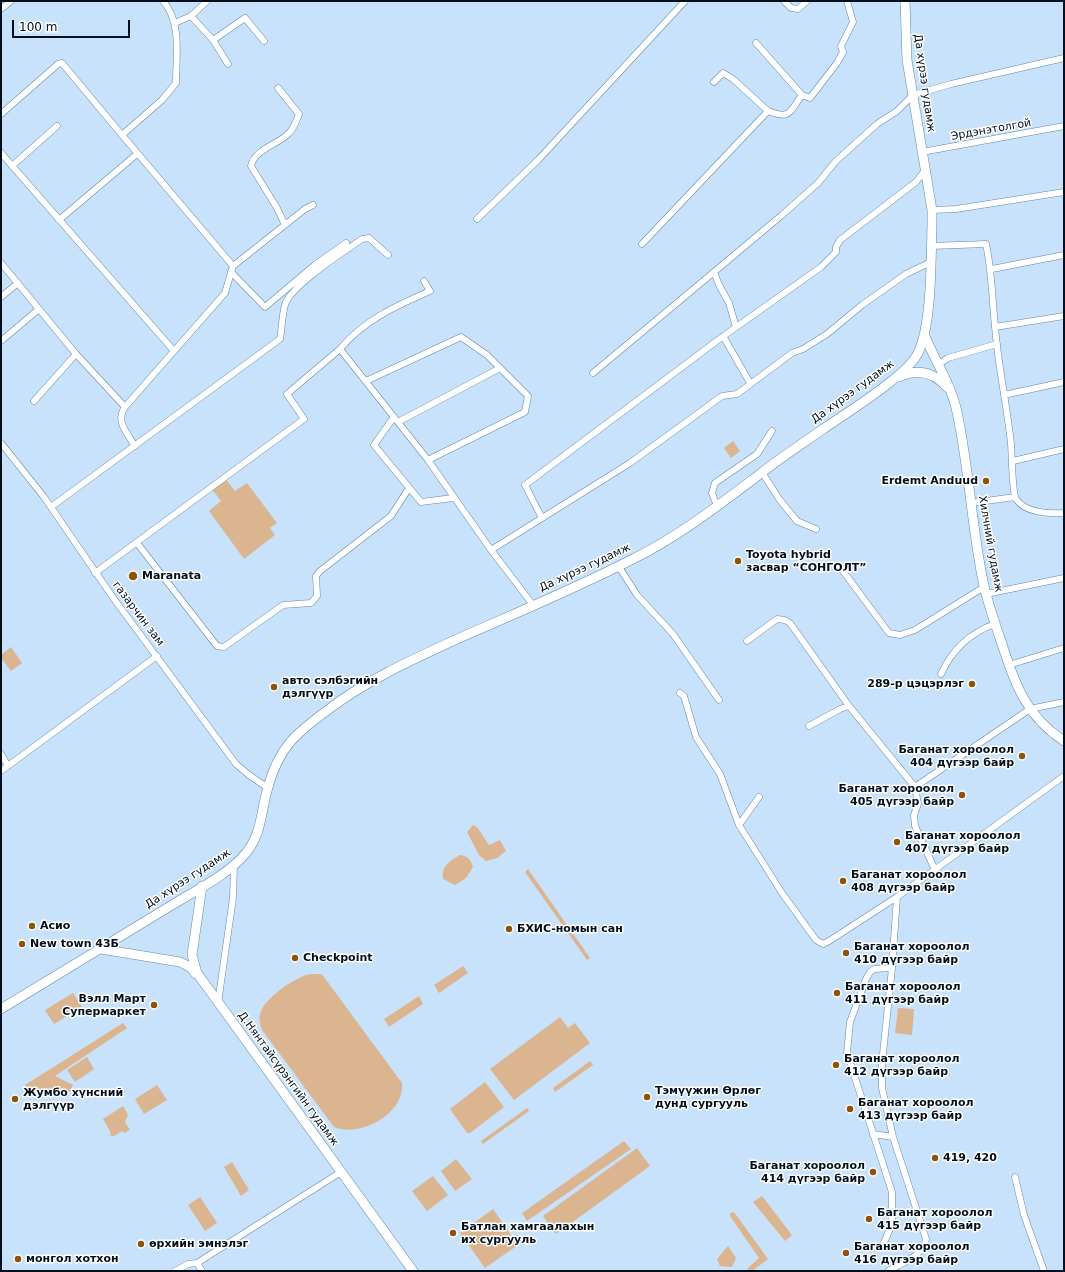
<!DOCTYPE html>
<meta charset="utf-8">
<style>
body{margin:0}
#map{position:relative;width:1065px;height:1272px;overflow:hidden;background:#c7e2fa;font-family:"DejaVu Sans",sans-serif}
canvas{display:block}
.frame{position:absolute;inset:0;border:2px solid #010f1c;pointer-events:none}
.scale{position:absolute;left:12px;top:20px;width:118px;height:18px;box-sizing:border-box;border:2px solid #010f1c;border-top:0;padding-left:5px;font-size:12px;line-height:14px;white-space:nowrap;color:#010f1c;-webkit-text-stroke:3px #fff;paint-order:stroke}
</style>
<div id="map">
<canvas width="1065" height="1272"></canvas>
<div class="frame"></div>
<div class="scale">100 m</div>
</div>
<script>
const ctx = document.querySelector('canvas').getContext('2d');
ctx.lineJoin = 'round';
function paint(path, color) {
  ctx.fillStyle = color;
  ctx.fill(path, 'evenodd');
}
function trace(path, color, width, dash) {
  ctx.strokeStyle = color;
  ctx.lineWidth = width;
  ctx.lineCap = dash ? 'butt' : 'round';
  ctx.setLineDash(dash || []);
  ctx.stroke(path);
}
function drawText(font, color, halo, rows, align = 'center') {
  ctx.font = font + ' "DejaVu Sans",sans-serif';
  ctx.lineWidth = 3;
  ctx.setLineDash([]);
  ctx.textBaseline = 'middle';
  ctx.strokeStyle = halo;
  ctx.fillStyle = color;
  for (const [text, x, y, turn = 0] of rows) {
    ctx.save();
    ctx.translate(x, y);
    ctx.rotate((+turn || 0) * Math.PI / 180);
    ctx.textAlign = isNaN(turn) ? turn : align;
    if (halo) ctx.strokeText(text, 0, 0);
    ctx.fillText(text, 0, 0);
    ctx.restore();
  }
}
paint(new Path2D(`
 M 733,441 L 740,451 L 731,458 L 724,448 Z
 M 225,478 L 235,491 L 247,483 L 277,523 L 270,528 L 275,535 L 244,559 L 209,511 L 221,501 L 211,488 Z
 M 11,647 L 22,663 L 11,671 L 1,658 L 1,655 Z
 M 473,825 L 477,827 L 489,845 L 500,840 L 506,851 L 497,858 L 486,861 L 479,855 L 467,832 Z
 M 460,855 C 468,856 471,860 473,867 L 466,878 L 455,885 L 443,879 C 441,867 450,860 460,855 Z
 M 528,869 L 590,958 L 587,960 L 525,872 Z
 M 463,966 L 468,973 L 439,993 L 434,985 Z
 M 311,974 L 321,974 L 324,977 L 402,1083 C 405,1114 360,1138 334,1127 L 262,1030 C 260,1023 258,1018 261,1011 C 267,997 296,976 311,974 Z
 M 73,993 L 82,1007 L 54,1024 L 45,1010 Z
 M 419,996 L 423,1004 L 389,1027 L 384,1019 Z
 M 898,1008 L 914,1009 L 912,1035 L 895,1033 Z
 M 560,1017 L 568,1028 L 575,1023 L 590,1043 L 514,1100 L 490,1069 Z
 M 123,1023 L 127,1028 L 55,1076 L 73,1085 L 70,1092 L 59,1087 L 51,1092 L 28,1089 L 25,1085 Z
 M 87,1057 L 94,1069 L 75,1082 L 67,1070 Z
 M 590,1061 L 593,1065 L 555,1092 L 553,1088 Z
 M 485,1082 L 504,1107 L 470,1133 L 467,1133 L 450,1109 Z
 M 157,1085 L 167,1100 L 144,1114 L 135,1099 Z
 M 123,1106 L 128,1115 L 125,1122 L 130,1130 L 124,1133 L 122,1131 L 114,1136 L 111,1136 L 110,1131 L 103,1119 Z
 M 527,1108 L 529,1111 L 483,1144 L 481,1141 Z
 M 624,1141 L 631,1149 L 527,1221 L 522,1213 Z
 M 637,1148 L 650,1166 L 556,1234 L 543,1216 Z
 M 456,1159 L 472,1179 L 455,1191 L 441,1171 Z
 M 232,1162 L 249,1190 L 241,1196 L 224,1167 Z
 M 433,1176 L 448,1195 L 427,1211 L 412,1191 Z
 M 762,1196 L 792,1235 L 785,1241 L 753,1202 Z
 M 200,1197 L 217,1223 L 205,1231 L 188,1205 Z
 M 493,1209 L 518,1245 L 485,1268 L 460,1233 Z
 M 734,1212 L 768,1259 L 752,1271 L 747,1269 L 759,1258 L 730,1216 L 730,1213 Z
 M 728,1246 L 736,1258 L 732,1267 L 720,1266 L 717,1259 Z`), '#dbb590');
const street = new Path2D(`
 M 784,1 L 791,8 L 798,9 L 807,1
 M 1,9 L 11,1
 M 191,16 L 213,40 L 245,18 L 264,41
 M 175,23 L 191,16 L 207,1
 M 213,40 L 228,64
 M 756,43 L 802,95
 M 714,82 L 723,73 L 733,79 L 768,111
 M 278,88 L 299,114 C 296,121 294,129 288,134 C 277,145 255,149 251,166 L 277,208 L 285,225
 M 1,114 L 58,64 L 62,63 L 122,135
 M 922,152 L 1064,126
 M 1,153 L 174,351 L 225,293 L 233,266 L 122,135 L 162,100 L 176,83 C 176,57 182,22 163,1
 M 12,166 L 57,126
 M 932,210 L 956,209 L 1064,192
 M 477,219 L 538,160 L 685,1
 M 59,220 L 137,154
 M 642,244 L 768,111 C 791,120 789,112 802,95 L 810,98 L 837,63 L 843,52 L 841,46 L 853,22 L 847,1
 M 931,246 L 986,244 C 992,272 992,298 995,326 C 998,366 1007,405 1011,444 C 1012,455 1012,492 1016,499 C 1025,513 1050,514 1064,513
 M 1,263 L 76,354 L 125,407 L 174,351
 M 233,266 L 305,209 L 313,205
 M 992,269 L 1064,255
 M 231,272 L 265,307 L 316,264 L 346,243
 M 424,281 L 430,291 C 396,306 364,320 340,349 L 428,460 L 491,550
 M 1,297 L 18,283
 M 736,327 L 729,303 L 719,285 L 714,272 L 782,215 L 818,183 L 836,161 L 877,124 L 897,111 L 913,95 L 951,84 L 1064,58
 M 995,327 L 1064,316
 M 723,336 L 750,383
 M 1,341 L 39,309
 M 939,364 L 948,358 L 997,344
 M 593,373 L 714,272
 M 366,381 L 461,337 L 487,355 L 528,396 L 525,412 L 428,460
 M 1004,395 L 1064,382
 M 34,401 L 76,354
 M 125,407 C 115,421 127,433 135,446
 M 394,417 L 374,445 L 421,502 L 453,498
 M 398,422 L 500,368
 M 1,443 L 44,497 L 114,599 L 236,764 L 249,775 L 268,788
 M 1013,461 L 1064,449
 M 762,472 L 779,499 L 797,521 L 816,529
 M 971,503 L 1015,497
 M 717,506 L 712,493 L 715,483 L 757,454 L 772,431
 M 51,507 L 280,339 C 282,328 282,316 285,305 C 290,286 345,251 362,239 L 369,238 L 388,255
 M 542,518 L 525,485 L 718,340 L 821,267 L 836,252 L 836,247 L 840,240 L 916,182 L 925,170
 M 137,543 L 217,646 L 224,647 L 283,605 L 311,603 L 317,596 L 316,576 L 320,571 L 391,516 L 409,488
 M 619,567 L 637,595 L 673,634 L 719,700
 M 840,567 L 889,633 L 900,635 L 915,630 L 984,587
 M 95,573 L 304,419 L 287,394 L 340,349
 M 986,594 L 1064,578
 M 533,605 L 491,550 L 630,463 L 722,396 L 737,394 L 792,353 L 803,349 L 827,334 L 862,305 L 906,274 L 931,262
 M 747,641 L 777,619 L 785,620 L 790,623 L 849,706
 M 1009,665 L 1064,648
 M 941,674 C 952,650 969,633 995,624
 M 680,693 L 684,696 L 696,737 L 720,774 L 739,825
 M 809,726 L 840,709 L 849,706 L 915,787 L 1030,709 L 1064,702
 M 1,754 L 8,766
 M 1,771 L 157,656
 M 915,787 L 918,804 L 914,815 L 915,826 L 935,870
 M 759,797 L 739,825 L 782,893 L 816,940 L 823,944 L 829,941 L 897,897
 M 218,1003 L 233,898 L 234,865
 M 873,1134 L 893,1137
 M 1015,1177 L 1024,1215 L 1044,1271
 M 883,1245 L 892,1224 L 892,1192 L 847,1053 L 850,1022 L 866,979 L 870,972 L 874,969 L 892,968
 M 197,1263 L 202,1271
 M 175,1271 L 188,1264 L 197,1263 L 341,1172
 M 888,1271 C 900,1264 925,1255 926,1239 L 893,1137 L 882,1088 L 882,1063 L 892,968 L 897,897 L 1064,776`);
const secondary = new Path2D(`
 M 924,334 C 935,361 951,384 957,412 C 968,463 971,515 980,565 C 984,592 993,618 1002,644 C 1015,685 1027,717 1064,741
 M 899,377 C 918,368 934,372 948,388
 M 202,886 L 192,955 L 197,973 L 413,1271
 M 101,949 L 180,962 L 190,967 L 196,974
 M 1,1009 C 58,974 115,940 172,905 C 195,891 229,874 246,853 C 262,834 261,810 268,787 C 279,748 294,735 325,712 C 365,681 409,661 455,640 C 514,614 574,589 631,560 C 678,537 719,505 760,474 C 780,458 802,444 823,429 C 845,414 908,375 918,353 C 932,325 931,258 932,225 L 932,210 L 907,60 L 905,1`);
trace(street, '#5d88ad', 7);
trace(secondary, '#5d88ad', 10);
trace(street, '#fff', 6);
trace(secondary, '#fff', 9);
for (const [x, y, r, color] of [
 [986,481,4,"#8c540a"],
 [738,561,4,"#8c540a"],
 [133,576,5,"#8c540a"],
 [972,684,4,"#8c540a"],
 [274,687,4,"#8c540a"],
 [1022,756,4,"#8c540a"],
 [962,795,4,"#8c540a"],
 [897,842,4,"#8c540a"],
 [843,881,4,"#8c540a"],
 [32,926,4,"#8c540a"],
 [509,929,4,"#8c540a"],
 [22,944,4,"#8c540a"],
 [846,953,4,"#8c540a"],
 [295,958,4,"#8c540a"],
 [837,993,4,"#8c540a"],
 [154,1005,4,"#8c540a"],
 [836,1065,4,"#8c540a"],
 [647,1097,4,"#8c540a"],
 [15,1099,4,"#8c540a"],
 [850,1109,4,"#8c540a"],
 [935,1158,4,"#8c540a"],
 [873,1172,4,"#8c540a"],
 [869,1219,4,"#8c540a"],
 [453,1233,4,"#8c540a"],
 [141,1244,4,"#8c540a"],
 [846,1253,4,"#8c540a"],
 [18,1259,4,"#8c540a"]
]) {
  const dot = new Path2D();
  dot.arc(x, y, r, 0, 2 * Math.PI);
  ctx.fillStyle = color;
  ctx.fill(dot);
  trace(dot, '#fff', 1.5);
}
drawText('11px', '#010f1c', '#fff', [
 ["Да хүрээ гудамж",924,83,82],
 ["Эрдэнэтолгой",991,130,-10],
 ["Да хүрээ гудамж",853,392,-36],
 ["Хилчний гудамж",990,544,80],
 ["Да хүрээ гудамж",585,568,-25],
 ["газарчин зам",138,614,53],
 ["Да хүрээ гудамж",188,879,-33],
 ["Д.Нянтайсүрэнгийн гудамж",288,1079,54]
]);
drawText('bold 11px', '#010f1c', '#fff', [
 ["Erdemt Anduud",978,481,"right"],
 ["Toyota hybrid",746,555],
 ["засвар “СОНГОЛТ”",746,568],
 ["Maranata",142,576],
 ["авто сэлбэгийн",282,681],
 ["дэлгүүр",282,694],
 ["289-р цэцэрлэг",964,684,"right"],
 ["Баганат хороолол",1014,750,"right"],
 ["404 дүгээр байр",1014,763,"right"],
 ["Баганат хороолол",954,789,"right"],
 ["405 дүгээр байр",954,802,"right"],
 ["Баганат хороолол",905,836],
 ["407 дүгээр байр",905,849],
 ["Баганат хороолол",851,875],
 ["408 дүгээр байр",851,888],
 ["Асио",40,926],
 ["БХИС-номын сан",517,929],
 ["New town 43Б",30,944],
 ["Баганат хороолол",854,947],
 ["410 дүгээр байр",854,960],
 ["Checkpoint",303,958],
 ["Баганат хороолол",845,987],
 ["411 дүгээр байр",845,1000],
 ["Вэлл Март",146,999,"right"],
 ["Супермаркет",146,1012,"right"],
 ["Баганат хороолол",844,1059],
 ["412 дүгээр байр",844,1072],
 ["Тэмүүжин Өрлөг",655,1091],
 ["дунд сургууль",655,1104],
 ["Жумбо хүнсний",23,1093],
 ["дэлгүүр",23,1106],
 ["Баганат хороолол",858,1103],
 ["413 дүгээр байр",858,1116],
 ["419, 420",943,1158],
 ["Баганат хороолол",865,1166,"right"],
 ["414 дүгээр байр",865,1179,"right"],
 ["Баганат хороолол",877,1213],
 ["415 дүгээр байр",877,1226],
 ["Батлан хамгаалахын",461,1227],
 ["их сургууль",461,1240],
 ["өрхийн эмнэлэг",149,1244],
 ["Баганат хороолол",854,1247],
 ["416 дүгээр байр",854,1260],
 ["монгол хотхон",26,1259]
], 'left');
</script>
